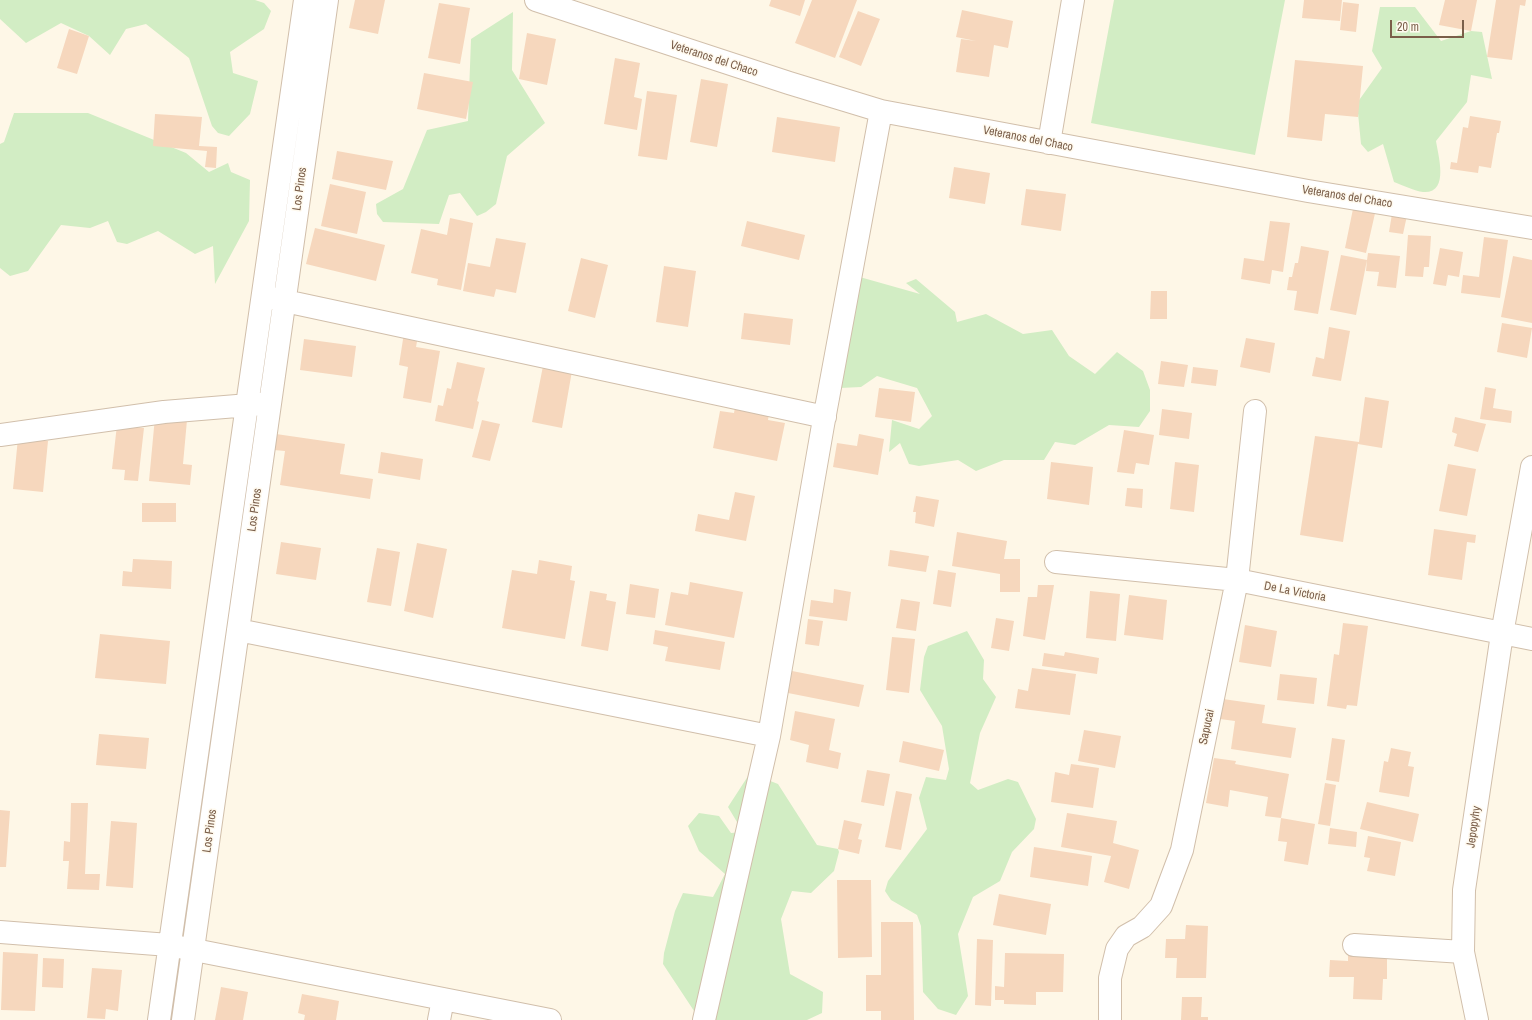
<!DOCTYPE html>
<style>
body{margin:0}
#map{position:relative;width:1532px;height:1020px;overflow:hidden;background:#fef7e7;font-family:"Archivo Narrow",sans-serif}
canvas{display:block}
.scale{position:absolute;left:1390px;top:20px;width:74px;height:18px;box-sizing:border-box;border:2px solid #7a5e49;border-top:0;padding-left:5px;font-size:12px;line-height:14px;white-space:nowrap;color:#7a5e49;-webkit-text-stroke:3px #fffaef;paint-order:stroke}
</style>
<div id="map">
<canvas width="1532" height="1020"></canvas>
<div class="scale">20 m</div>
</div>
<script>
const ctx = document.querySelector('canvas').getContext('2d');
ctx.lineJoin = 'round';
function paint(path, color) {
  ctx.fillStyle = color;
  ctx.fill(path, 'evenodd');
}
function trace(path, color, width, dash) {
  ctx.strokeStyle = color;
  ctx.lineWidth = width;
  ctx.lineCap = dash ? 'butt' : 'round';
  ctx.setLineDash(dash || []);
  ctx.stroke(path);
}
function drawText(font, color, halo, rows, align = 'center') {
  ctx.font = font + ' "Archivo Narrow",sans-serif';
  ctx.lineWidth = 3;
  ctx.setLineDash([]);
  ctx.textBaseline = 'middle';
  ctx.strokeStyle = halo;
  ctx.fillStyle = color;
  for (const [text, x, y, turn = 0] of rows) {
    ctx.save();
    ctx.translate(x, y);
    ctx.rotate((+turn || 0) * Math.PI / 180);
    ctx.textAlign = isNaN(turn) ? turn : align;
    if (halo) ctx.strokeText(text, 0, 0);
    ctx.fillText(text, 0, 0);
    ctx.restore();
  }
}
paint(new Path2D(`
 M 0,0 L 255,0 L 264,3 L 271,11 L 264,29 L 230,52 L 233,73 L 258,81 L 250,114 L 229,136 L 218,133 L 212,126 L 189,58 L 146,24 L 126,29 L 110,55 L 89,36 L 61,23 L 26,43 L 0,19 Z
 M 1114,0 L 1285,0 L 1255,155 L 1091,123 Z
 M 1380,7 L 1415,7 L 1441,41 L 1471,31 L 1482,32 L 1492,79 L 1471,75 L 1467,102 L 1436,141 C 1438,155 1450,194 1423,192 C 1415,191 1402,185 1394,182 L 1383,144 L 1368,152 L 1361,144 L 1357,103 L 1382,68 L 1372,51 Z
 M 513,12 L 512,70 L 545,123 L 507,156 L 496,204 L 486,212 L 477,216 L 460,193 L 449,195 L 439,224 L 383,222 L 377,214 L 376,204 L 403,189 L 427,130 L 468,121 L 471,39 Z
 M 14,113 L 88,113 L 186,153 L 209,172 L 228,163 L 231,172 L 250,180 L 249,221 L 215,284 L 213,246 L 195,254 L 158,231 L 127,244 L 117,242 L 108,221 L 90,228 L 61,225 L 28,271 L 10,276 L 0,268 L 0,144 L 4,142 Z
 M 842,272 L 920,294 L 906,283 L 916,279 L 955,312 L 957,322 L 986,314 L 1023,334 L 1052,330 L 1069,356 L 1095,374 L 1117,352 L 1143,371 L 1150,390 L 1150,411 L 1139,427 L 1109,425 L 1075,445 L 1055,442 L 1044,460 L 1004,460 L 976,471 L 958,460 L 919,466 L 909,464 L 900,443 L 889,452 L 892,420 L 919,429 L 932,416 L 917,388 L 877,376 L 861,387 L 840,388 Z
 M 967,631 L 984,660 L 983,679 L 996,697 L 980,733 L 970,783 L 978,790 L 1008,779 L 1018,782 L 1036,819 L 1034,829 L 1012,852 L 1000,881 L 973,897 L 958,934 L 968,996 L 956,1015 L 938,1009 L 923,992 L 921,926 L 917,915 L 891,900 L 885,891 L 888,881 L 927,829 L 919,798 L 926,777 L 946,780 L 949,769 L 942,726 L 920,690 L 924,657 L 928,646 Z
 M 222,655 L 224,655 L 185,926 L 183,926 Z
 M 750,773 L 778,784 L 817,845 L 838,849 L 839,852 L 834,871 L 811,893 L 792,891 L 781,919 L 790,974 L 823,992 L 822,1013 L 807,1020 L 700,1020 L 663,964 L 664,953 L 675,911 L 683,893 L 713,897 L 725,874 L 699,851 L 688,826 L 699,813 L 719,816 L 731,833 L 743,832 L 728,807 Z`), '#d2edc4');
paint(new Path2D(`
 M 355,0 L 385,0 L 378,34 L 349,28 Z
 M 771,0 L 805,0 L 800,16 L 769,6 Z
 M 812,0 L 857,0 L 835,58 L 795,43 Z
 M 1304,0 L 1342,0 L 1340,21 L 1302,18 Z
 M 1445,0 L 1477,0 L 1471,31 L 1439,25 Z
 M 1496,0 L 1526,0 L 1525,6 L 1520,5 L 1512,60 L 1487,57 Z
 M 1343,2 L 1359,4 L 1356,32 L 1340,30 Z
 M 439,3 L 470,8 L 460,64 L 428,58 Z
 M 962,10 L 1013,21 L 1008,48 L 994,45 L 989,77 L 956,72 L 961,39 L 976,41 L 956,37 Z
 M 858,11 L 880,19 L 861,66 L 839,57 Z
 M 69,29 L 89,36 L 77,74 L 57,68 Z
 M 527,33 L 556,39 L 547,85 L 519,79 Z
 M 615,58 L 640,63 L 634,97 L 642,99 L 637,130 L 604,124 Z
 M 1295,60 L 1363,66 L 1358,117 L 1325,114 L 1322,141 L 1287,137 Z
 M 424,73 L 473,82 L 466,119 L 417,109 Z
 M 701,79 L 728,84 L 717,147 L 690,142 Z
 M 647,91 L 677,95 L 667,160 L 638,156 Z
 M 155,114 L 202,117 L 199,146 L 217,147 L 216,168 L 205,167 L 207,151 L 153,146 Z
 M 1470,116 L 1501,121 L 1499,133 L 1497,133 L 1491,168 L 1479,166 L 1478,173 L 1450,169 L 1451,162 L 1457,163 L 1463,127 L 1468,128 Z
 M 777,117 L 840,127 L 835,162 L 772,152 Z
 M 337,151 L 393,161 L 386,190 L 332,179 Z
 M 954,167 L 990,173 L 985,204 L 949,198 Z
 M 330,184 L 366,192 L 357,234 L 321,226 Z
 M 1026,189 L 1066,194 L 1061,231 L 1021,225 Z
 M 1354,204 L 1376,209 L 1366,253 L 1345,248 Z
 M 1393,208 L 1408,211 L 1403,234 L 1389,232 Z
 M 450,218 L 473,223 L 461,290 L 437,285 L 438,279 L 411,273 L 421,229 L 447,235 Z
 M 747,221 L 805,235 L 799,260 L 741,246 Z
 M 1270,221 L 1290,223 L 1283,272 L 1272,270 L 1270,284 L 1241,279 L 1244,258 L 1264,261 Z
 M 315,228 L 385,245 L 376,281 L 306,264 Z
 M 1408,235 L 1431,236 L 1429,267 L 1424,267 L 1423,277 L 1405,276 Z
 M 1484,237 L 1508,240 L 1500,298 L 1461,293 L 1463,275 L 1479,277 Z
 M 496,238 L 526,243 L 516,293 L 496,289 L 494,297 L 463,291 L 468,263 L 490,267 Z
 M 1301,246 L 1329,251 L 1318,314 L 1294,310 L 1297,291 L 1287,290 L 1289,277 L 1292,277 L 1295,263 L 1298,263 Z
 M 1440,248 L 1463,252 L 1459,277 L 1448,275 L 1446,286 L 1433,284 Z
 M 1368,253 L 1400,256 L 1396,288 L 1377,286 L 1379,272 L 1366,271 L 1367,260 L 1356,315 L 1330,310 L 1341,255 L 1367,260 Z
 M 1513,256 L 1532,260 L 1532,323 L 1501,317 Z
 M 581,258 L 608,265 L 595,318 L 568,311 Z
 M 664,266 L 696,271 L 688,327 L 656,322 Z
 M 1151,291 L 1167,291 L 1167,319 L 1150,319 Z
 M 744,313 L 793,319 L 790,345 L 741,339 Z
 M 1502,323 L 1532,328 L 1527,358 L 1497,352 Z
 M 1329,327 L 1350,331 L 1341,381 L 1312,376 L 1316,357 L 1324,359 Z
 M 404,333 L 418,336 L 416,347 L 440,351 L 431,403 L 403,398 L 408,367 L 399,365 Z
 M 1246,338 L 1275,343 L 1270,373 L 1240,367 Z
 M 304,339 L 356,346 L 352,377 L 300,370 Z
 M 1161,361 L 1188,365 L 1184,387 L 1158,384 Z
 M 457,362 L 485,368 L 477,401 L 479,402 L 473,429 L 435,421 L 438,405 L 443,406 L 447,388 L 451,389 Z
 M 543,366 L 572,371 L 562,428 L 532,422 Z
 M 1193,367 L 1218,370 L 1216,386 L 1191,383 Z
 M 1485,387 L 1496,389 L 1493,408 L 1512,411 L 1511,423 L 1480,419 Z
 M 879,388 L 915,392 L 911,422 L 875,417 Z
 M 1365,397 L 1389,401 L 1382,448 L 1358,444 L 1343,542 L 1300,535 L 1315,436 L 1359,442 Z
 M 736,401 L 770,408 L 768,420 L 785,423 L 777,461 L 713,448 L 720,411 L 734,413 Z
 M 1162,409 L 1192,413 L 1189,439 L 1159,435 Z
 M 155,417 L 187,420 L 183,464 L 192,465 L 190,485 L 149,481 Z
 M 1455,417 L 1486,424 L 1478,452 L 1454,446 L 1457,434 L 1452,432 Z
 M 482,420 L 500,424 L 490,461 L 472,457 Z
 M 117,425 L 144,428 L 138,481 L 124,480 L 125,470 L 112,469 Z
 M 1124,430 L 1154,435 L 1149,465 L 1136,463 L 1134,474 L 1117,472 Z
 M 276,434 L 345,444 L 340,474 L 373,479 L 370,499 L 280,485 L 285,451 L 274,450 Z
 M 859,434 L 884,439 L 878,475 L 833,467 L 837,443 L 857,446 Z
 M 18,438 L 48,441 L 43,492 L 13,489 Z
 M 381,452 L 423,459 L 420,480 L 378,473 Z
 M 1051,462 L 1093,467 L 1089,505 L 1047,499 Z
 M 1175,462 L 1199,465 L 1194,512 L 1170,509 Z
 M 1448,464 L 1476,469 L 1467,516 L 1439,511 Z
 M 1127,488 L 1143,489 L 1142,508 L 1125,506 Z
 M 735,492 L 755,496 L 746,541 L 695,531 L 698,514 L 729,520 Z
 M 916,496 L 939,500 L 934,527 L 915,523 L 916,512 L 913,512 Z
 M 142,503 L 176,503 L 176,522 L 142,522 Z
 M 1434,529 L 1476,535 L 1475,543 L 1467,542 L 1462,580 L 1428,575 Z
 M 957,532 L 1007,541 L 1004,559 L 1020,559 L 1020,592 L 1000,592 L 1000,574 L 952,566 Z
 M 281,542 L 321,548 L 316,580 L 276,574 Z
 M 417,543 L 447,549 L 433,618 L 404,611 Z
 M 377,548 L 400,552 L 391,606 L 367,602 Z
 M 890,550 L 929,556 L 926,572 L 888,566 Z
 M 133,559 L 172,561 L 171,589 L 122,586 L 123,571 L 132,572 Z
 M 539,560 L 572,566 L 570,580 L 575,581 L 565,639 L 502,628 L 512,570 L 537,574 Z
 M 938,570 L 956,573 L 951,607 L 933,604 Z
 M 690,582 L 743,592 L 734,638 L 665,625 L 671,592 L 688,595 Z
 M 630,584 L 659,589 L 655,618 L 626,614 Z
 M 1038,585 L 1054,585 L 1045,640 L 1023,636 L 1028,597 L 1037,597 Z
 M 834,589 L 851,592 L 847,621 L 809,616 L 811,600 L 833,603 Z
 M 590,591 L 607,594 L 606,600 L 616,602 L 608,651 L 581,646 Z
 M 1090,591 L 1120,594 L 1116,641 L 1086,638 Z
 M 1129,595 L 1167,600 L 1163,640 L 1124,635 Z
 M 901,599 L 920,602 L 916,631 L 896,628 Z
 M 996,618 L 1014,621 L 1009,651 L 991,648 Z
 M 808,619 L 823,621 L 819,646 L 805,644 Z
 M 1343,623 L 1368,626 L 1357,706 L 1347,705 L 1346,709 L 1327,706 L 1334,654 L 1339,655 Z
 M 1245,625 L 1277,631 L 1271,667 L 1239,662 Z
 M 655,630 L 725,642 L 720,670 L 665,661 L 668,647 L 653,644 Z
 M 100,634 L 170,641 L 166,684 L 95,678 Z
 M 892,637 L 915,639 L 909,693 L 886,690 Z
 M 1065,652 L 1099,658 L 1097,674 L 1042,666 L 1044,653 L 1064,656 Z
 M 1032,668 L 1076,674 L 1070,715 L 1015,708 L 1018,689 L 1028,691 Z
 M 792,671 L 864,685 L 859,707 L 788,693 Z
 M 1280,674 L 1317,678 L 1314,704 L 1277,700 Z
 M 1223,699 L 1265,705 L 1262,723 L 1296,728 L 1291,758 L 1231,749 L 1235,721 L 1220,719 Z
 M 795,711 L 835,719 L 829,750 L 841,753 L 838,769 L 806,762 L 809,745 L 790,740 Z
 M 1084,730 L 1121,736 L 1115,768 L 1078,761 Z
 M 99,734 L 149,738 L 146,769 L 96,765 Z
 M 1332,738 L 1345,740 L 1339,782 L 1326,780 Z
 M 903,741 L 944,750 L 939,771 L 899,762 Z
 M 1391,748 L 1411,752 L 1408,766 L 1414,767 L 1409,797 L 1379,792 L 1384,761 L 1388,762 Z
 M 1214,758 L 1236,761 L 1235,764 L 1289,774 L 1281,818 L 1265,816 L 1268,797 L 1230,790 L 1228,807 L 1206,803 Z
 M 1071,764 L 1099,768 L 1093,808 L 1051,802 L 1055,772 L 1069,775 Z
 M 867,770 L 890,774 L 884,806 L 861,802 Z
 M 1325,783 L 1336,785 L 1330,826 L 1318,824 Z
 M 896,791 L 912,794 L 901,850 L 885,847 Z
 M 1367,802 L 1419,814 L 1413,842 L 1360,829 Z
 M 71,803 L 88,803 L 85,874 L 100,874 L 99,890 L 67,889 L 69,861 L 63,861 L 64,841 L 70,842 Z
 M 0,810 L 10,811 L 6,867 L 0,867 Z
 M 1067,813 L 1117,821 L 1113,843 L 1139,850 L 1129,889 L 1104,882 L 1111,856 L 1061,847 Z
 M 1281,818 L 1315,824 L 1308,865 L 1284,861 L 1287,842 L 1278,841 Z
 M 844,820 L 862,824 L 858,839 L 862,840 L 859,854 L 838,849 Z
 M 111,821 L 137,823 L 133,888 L 106,886 Z
 M 1330,828 L 1357,832 L 1356,847 L 1328,844 Z
 M 1368,836 L 1401,842 L 1395,876 L 1367,871 L 1370,858 L 1364,857 Z
 M 1034,847 L 1092,856 L 1088,886 L 1030,877 Z
 M 837,880 L 871,880 L 872,957 L 838,958 Z
 M 999,894 L 1051,904 L 1046,935 L 993,925 Z
 M 881,922 L 913,922 L 914,1020 L 881,1020 L 881,1011 L 866,1011 L 866,975 L 881,975 Z
 M 1186,925 L 1208,926 L 1206,978 L 1176,978 L 1177,958 L 1165,958 L 1166,939 L 1185,939 Z
 M 977,939 L 993,940 L 991,1006 L 975,1005 Z
 M 1348,951 L 1387,952 L 1387,979 L 1383,979 L 1382,1000 L 1353,999 L 1354,977 L 1329,977 L 1330,960 L 1348,961 Z
 M 3,952 L 38,954 L 35,1011 L 1,1010 Z
 M 1005,953 L 1064,954 L 1063,992 L 1036,992 L 1036,1005 L 1004,1004 L 1004,1000 L 995,1000 L 995,986 L 1004,987 Z
 M 43,958 L 64,959 L 63,988 L 42,987 Z
 M 92,968 L 122,970 L 118,1011 L 106,1009 L 105,1019 L 87,1018 Z
 M 221,987 L 248,992 L 243,1020 L 215,1020 Z
 M 302,994 L 339,1001 L 336,1020 L 304,1020 L 305,1015 L 298,1013 Z
 M 1182,997 L 1202,997 L 1201,1017 L 1208,1017 L 1208,1020 L 1181,1020 Z`), '#f6d7bd');
const minor = new Path2D(`
 M 536,0 L 789,83 L 881,111 L 1308,191 L 1532,228
 M 1049,143 L 1073,0
 M 271,298 L 825,417
 M 0,435 L 164,412 L 261,404
 M 1056,562 L 1237,580 L 1532,639
 M 238,630 L 769,736
 M 0,932 L 169,945 L 550,1020
 M 1354,945 L 1463,952
 M 159,1020 L 305,0
 M 183,1020 L 327,0
 M 439,1020 L 443,999
 M 704,1020 L 769,736 L 823,425 L 881,111
 M 1110,1020 L 1110,978 L 1117,949 L 1126,936 L 1142,927 L 1161,906 L 1182,850 L 1237,580 L 1255,411
 M 1477,1020 L 1463,952 L 1464,890 L 1502,634 L 1532,467`);
trace(minor, '#d1bfab', 24);
trace(minor, '#fff', 22);
drawText('12px', '#7a5e49', '#fffaef', [
 ["Veteranos del Chaco",714,59,18],
 ["Veteranos del Chaco",1028,139,11],
 ["Los Pinos",300,189,-82],
 ["Veteranos del Chaco",1347,197,9],
 ["Los Pinos",255,510,-82],
 ["De La Victoria",1295,592,11],
 ["Sapucai",1207,727,-78],
 ["Jepopyhy",1474,827,-82],
 ["Los Pinos",210,831,-82]
]);
</script>
